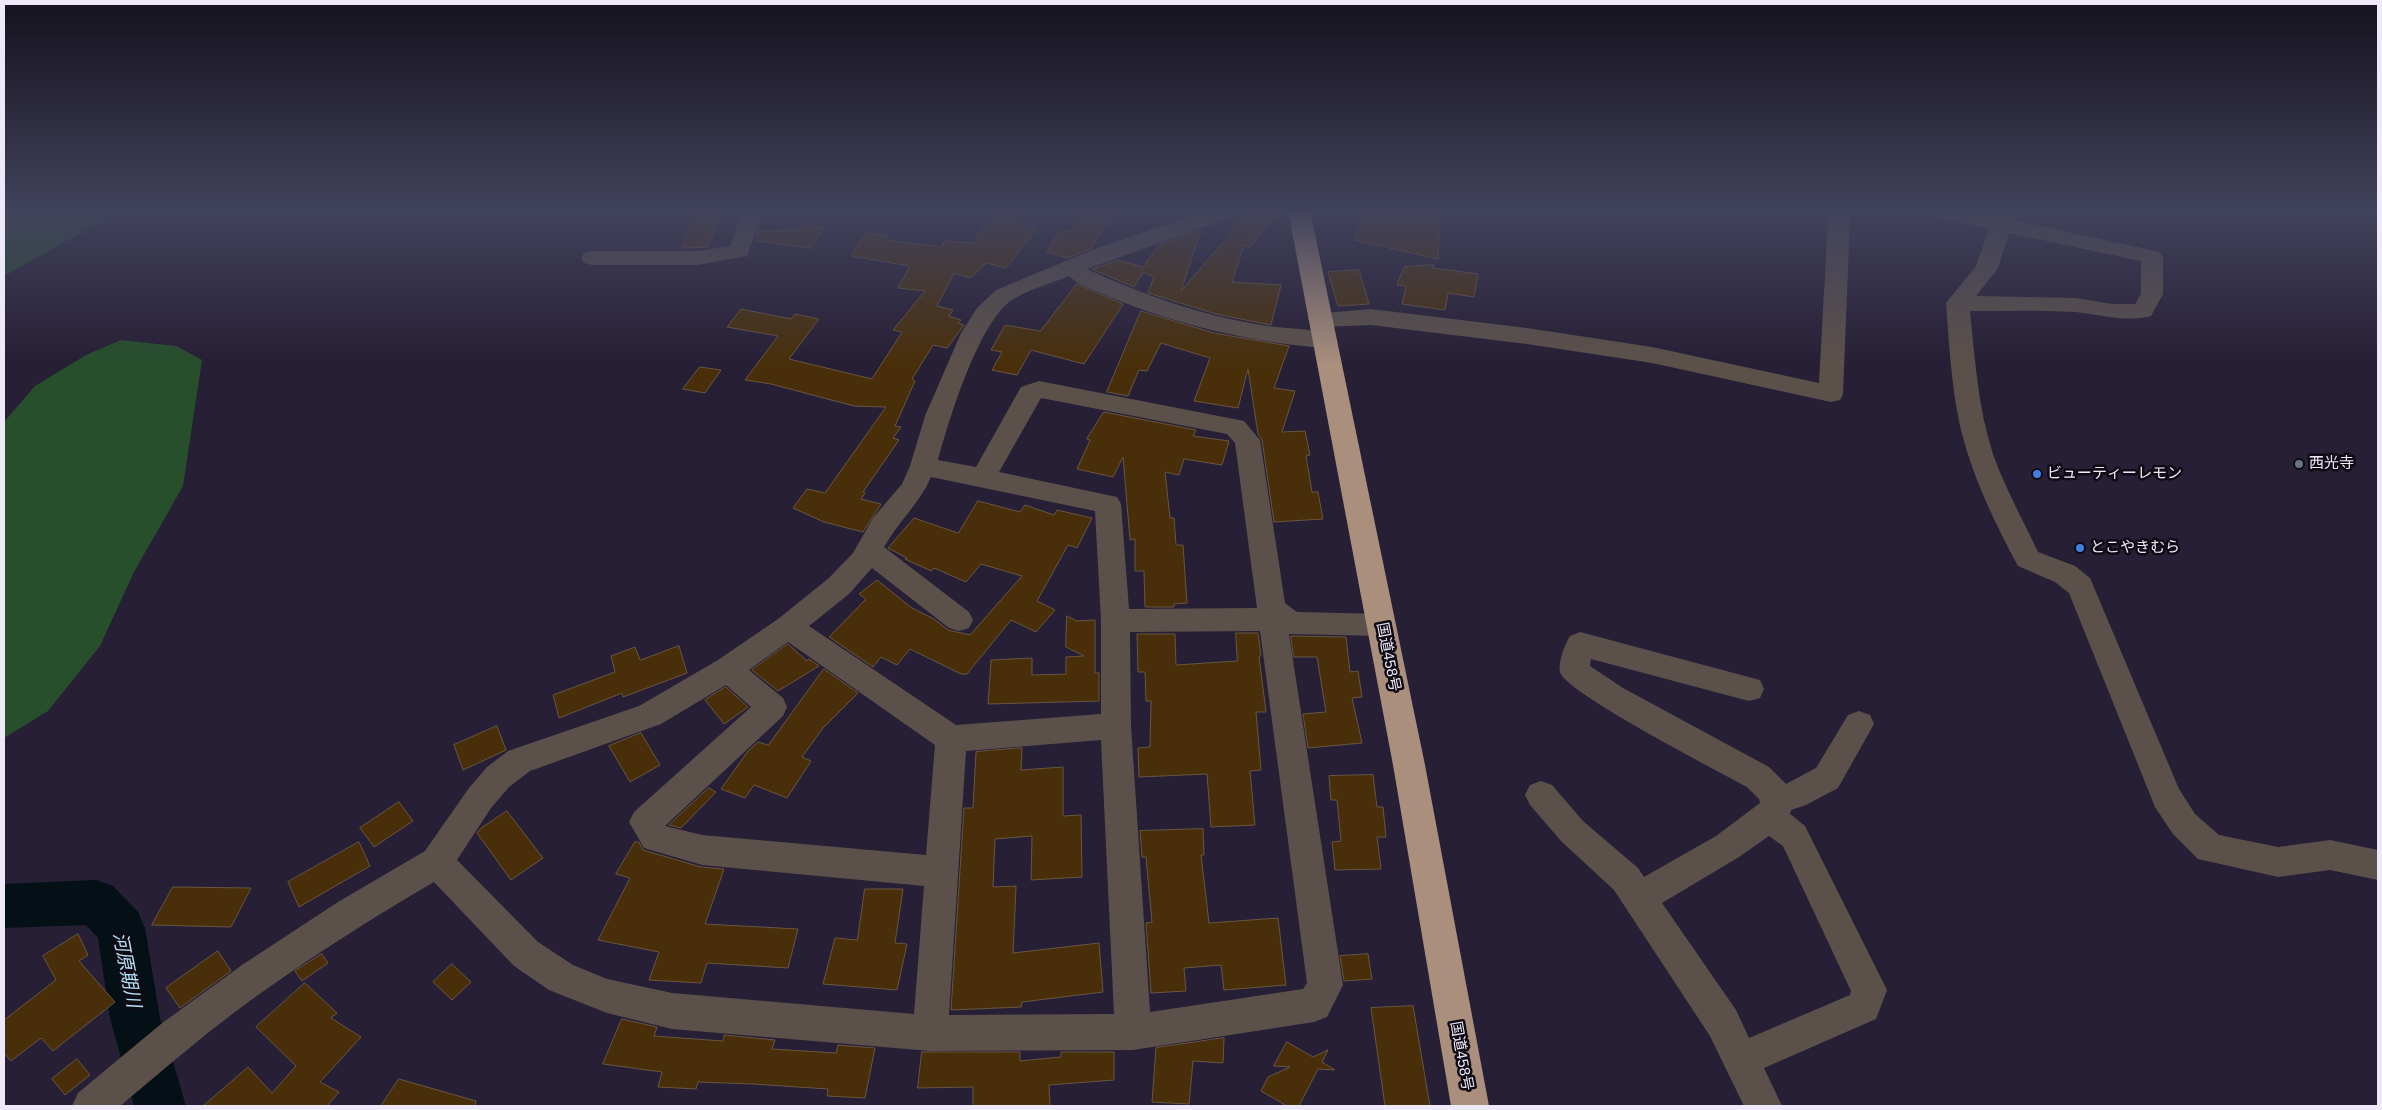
<!DOCTYPE html>
<meta charset="utf-8">
<style>
body{margin:0}
#map{position:relative;width:2382px;height:1110px;overflow:hidden;background:#271f35;font-family:Arial,sans-serif}
canvas{display:block}
.frame{position:absolute;inset:0;border:5px solid #eee9f8;pointer-events:none}
</style>
<div id="map">
<canvas width="2382" height="1110"></canvas>
<div class="frame"></div>
</div>
<script>
const ctx = document.querySelector('canvas').getContext('2d');
ctx.lineJoin = 'round';
function paint(path, color) {
  ctx.fillStyle = color;
  ctx.fill(path, 'evenodd');
}
function trace(path, color, width, dash) {
  ctx.strokeStyle = color;
  ctx.lineWidth = width;
  ctx.lineCap = dash ? 'butt' : 'round';
  ctx.setLineDash(dash || []);
  ctx.stroke(path);
}
function drawText(font, color, halo, rows, align = 'center') {
  ctx.font = font + ' Arial,"Noto Sans JP",sans-serif';
  ctx.lineWidth = 5;
  ctx.setLineDash([]);
  ctx.textBaseline = 'middle';
  ctx.strokeStyle = halo;
  ctx.fillStyle = color;
  for (const [text, x, y, turn = 0] of rows) {
    ctx.save();
    ctx.translate(x, y);
    ctx.rotate((+turn || 0) * Math.PI / 180);
    ctx.textAlign = isNaN(turn) ? turn : align;
    if (halo) ctx.strokeText(text, 0, 0);
    ctx.fillText(text, 0, 0);
    ctx.restore();
  }
}
paint(new Path2D(`
 M 4,210 L 122,210 L 4,276 Z
 M 121,340 L 176,346 L 202,360 L 183,486 L 134,572 L 100,646 L 48,711 L 4,738 L 4,422 L 35,386 L 86,355 Z`), '#274f2b');
paint(new Path2D(`
 M 96,880 L 113,886 L 138,912 L 145,928 L 160,1018 L 186,1106 L 134,1106 L 110,1018 L 98,938 L 86,925 L 4,928 L 4,884 Z`), '#051016');
const building = new Path2D(`
 M 697,210 L 722,210 L 708,247 L 682,248 Z
 M 996,210 L 1021,210 L 1014,224 L 1038,227 L 1006,268 L 986,263 L 971,278 L 954,273 L 937,306 L 953,310 L 949,316 L 961,320 L 958,323 L 964,325 L 947,348 L 933,345 L 912,379 L 915,381 L 895,426 L 901,427 L 893,438 L 899,440 L 863,492 L 865,493 L 861,499 L 881,504 L 863,532 L 824,522 L 793,508 L 807,489 L 825,493 L 886,407 L 854,406 L 771,384 L 745,380 L 778,336 L 727,327 L 741,309 L 791,319 L 795,314 L 819,319 L 789,359 L 872,379 L 902,332 L 893,330 L 925,291 L 898,288 L 910,266 L 851,256 L 866,233 L 889,236 L 887,240 L 942,247 L 944,241 L 974,243 L 984,224 L 988,225 Z
 M 1085,210 L 1115,210 L 1091,249 L 1068,258 L 1047,252 L 1060,230 L 1072,231 Z
 M 1251,210 L 1281,210 L 1250,247 L 1244,245 L 1232,282 L 1281,285 L 1271,325 L 1216,314 L 1148,293 L 1154,277 L 1143,272 L 1134,287 L 1092,269 L 1118,260 L 1143,267 L 1159,245 L 1201,230 L 1181,291 Z
 M 1368,210 L 1440,210 L 1438,259 L 1354,240 Z
 M 801,225 L 825,228 L 811,248 L 757,241 L 758,231 L 797,230 Z
 M 1434,265 L 1433,268 L 1478,274 L 1474,297 L 1448,293 L 1445,310 L 1402,304 L 1406,286 L 1397,285 L 1404,267 Z
 M 1359,270 L 1369,304 L 1338,306 L 1328,272 Z
 M 1077,284 L 1123,304 L 1084,364 L 1031,350 L 1017,375 L 992,370 L 1002,352 L 991,350 L 1005,325 L 1040,331 Z
 M 1141,311 L 1214,333 L 1289,346 L 1274,388 L 1295,391 L 1282,432 L 1305,431 L 1310,455 L 1306,456 L 1312,492 L 1318,492 L 1323,519 L 1274,522 L 1262,440 L 1258,434 L 1248,369 L 1238,408 L 1194,401 L 1210,358 L 1161,343 L 1147,371 L 1139,370 L 1128,396 L 1107,392 Z
 M 700,367 L 721,370 L 705,393 L 683,389 Z
 M 1104,412 L 1196,430 L 1193,436 L 1229,441 L 1222,465 L 1184,459 L 1179,475 L 1165,472 L 1170,518 L 1174,518 L 1176,545 L 1183,545 L 1187,603 L 1174,604 L 1174,607 L 1145,607 L 1144,571 L 1135,571 L 1135,539 L 1130,540 L 1123,457 L 1113,477 L 1077,469 L 1090,440 L 1087,439 Z
 M 978,501 L 1020,512 L 1025,505 L 1054,515 L 1057,510 L 1092,518 L 1077,548 L 1068,545 L 1037,601 L 1055,610 L 1036,632 L 1011,620 L 967,674 L 961,674 L 910,649 L 897,665 L 881,657 L 873,667 L 829,637 L 866,599 L 859,594 L 877,580 L 912,608 L 934,619 L 948,630 L 970,635 L 1022,576 L 981,564 L 966,582 L 934,568 L 931,571 L 905,559 L 907,558 L 888,548 L 914,518 L 958,533 Z
 M 1067,616 L 1077,621 L 1095,620 L 1095,673 L 1099,673 L 1099,701 L 988,704 L 991,660 L 1032,658 L 1032,675 L 1066,674 L 1066,657 L 1084,656 L 1066,647 Z
 M 1236,633 L 1258,633 L 1261,656 L 1259,656 L 1266,712 L 1256,712 L 1261,770 L 1250,771 L 1255,825 L 1211,827 L 1207,774 L 1139,777 L 1138,748 L 1150,747 L 1151,701 L 1146,701 L 1145,672 L 1138,672 L 1137,634 L 1175,634 L 1176,665 L 1237,661 Z
 M 1291,636 L 1346,637 L 1350,672 L 1358,671 L 1362,697 L 1352,698 L 1362,743 L 1308,748 L 1303,714 L 1326,712 L 1317,657 L 1294,657 Z
 M 788,644 L 807,661 L 809,659 L 819,666 L 778,691 L 752,670 Z
 M 679,646 L 687,673 L 623,697 L 622,693 L 559,718 L 553,695 L 615,672 L 611,656 L 635,647 L 640,660 Z
 M 824,669 L 858,693 L 823,728 L 802,757 L 811,761 L 787,798 L 754,785 L 745,798 L 721,789 L 748,751 L 758,742 L 768,745 Z
 M 726,687 L 748,707 L 724,724 L 705,700 Z
 M 497,726 L 506,750 L 463,770 L 454,745 Z
 M 641,733 L 660,765 L 630,782 L 609,746 Z
 M 1022,748 L 1021,770 L 1063,767 L 1063,816 L 1081,815 L 1082,877 L 1031,880 L 1032,836 L 995,839 L 993,887 L 1016,886 L 1013,953 L 1099,943 L 1103,992 L 1022,1002 L 1021,1007 L 951,1010 L 964,808 L 973,808 L 976,752 Z
 M 1373,775 L 1377,807 L 1383,807 L 1386,837 L 1377,837 L 1381,869 L 1335,870 L 1332,842 L 1341,841 L 1337,800 L 1331,800 L 1329,776 Z
 M 709,788 L 716,792 L 681,828 L 669,825 Z
 M 399,802 L 413,821 L 374,847 L 360,828 Z
 M 507,811 L 543,858 L 511,880 L 477,833 L 480,829 Z
 M 1203,829 L 1204,855 L 1201,855 L 1209,923 L 1278,918 L 1286,985 L 1224,990 L 1221,965 L 1184,968 L 1186,991 L 1151,993 L 1146,923 L 1152,922 L 1146,857 L 1142,857 L 1140,831 Z
 M 359,842 L 370,866 L 299,907 L 288,882 Z
 M 635,842 L 639,842 L 643,850 L 701,867 L 724,869 L 705,924 L 798,929 L 788,968 L 707,963 L 701,983 L 649,980 L 659,952 L 598,940 L 630,878 L 616,874 Z
 M 173,887 L 251,888 L 231,927 L 152,925 Z
 M 865,889 L 903,889 L 895,943 L 907,944 L 897,990 L 823,984 L 835,938 L 857,940 Z
 M 78,934 L 88,955 L 79,961 L 115,1002 L 53,1051 L 41,1038 L 11,1061 L 4,1053 L 4,1020 L 56,980 L 43,956 Z
 M 218,951 L 231,971 L 180,1008 L 166,988 Z
 M 322,954 L 328,963 L 302,981 L 295,971 Z
 M 1368,954 L 1372,979 L 1344,981 L 1340,956 Z
 M 452,964 L 471,982 L 452,1000 L 433,982 Z
 M 305,983 L 337,1013 L 331,1018 L 361,1037 L 320,1082 L 339,1092 L 327,1106 L 203,1106 L 248,1067 L 272,1093 L 296,1066 L 256,1027 Z
 M 1413,1006 L 1430,1106 L 1385,1106 L 1371,1008 Z
 M 622,1019 L 657,1027 L 654,1036 L 723,1041 L 724,1035 L 775,1040 L 772,1049 L 836,1053 L 838,1045 L 875,1048 L 865,1098 L 827,1096 L 828,1089 L 753,1084 L 698,1082 L 696,1089 L 658,1087 L 662,1072 L 603,1064 Z
 M 1224,1038 L 1223,1063 L 1193,1061 L 1189,1104 L 1152,1102 L 1156,1048 Z
 M 1287,1042 L 1313,1057 L 1328,1050 L 1322,1062 L 1335,1070 L 1318,1069 L 1299,1106 L 1287,1106 L 1261,1091 L 1268,1077 L 1290,1067 L 1274,1066 Z
 M 922,1052 L 1020,1052 L 1020,1061 L 1061,1057 L 1061,1052 L 1114,1052 L 1114,1080 L 1049,1085 L 1050,1106 L 973,1106 L 973,1087 L 918,1088 Z
 M 77,1059 L 90,1075 L 65,1095 L 52,1079 Z
 M 399,1079 L 476,1101 L 475,1106 L 381,1106 Z`);
paint(building, '#492f09');
trace(building, '#695641', 1);
paint(new Path2D(`
 M 742,210 L 764,210 L 747,256 L 697,265 L 592,265 L 584,263 L 581,258 L 584,253 L 592,251 L 697,251 L 730,246 Z
 M 1209,210 L 1240,210 L 1237,215 L 1087,269 C 1143,295 1200,315 1261,325 C 1284,329 1309,328 1332,334 L 1336,340 L 1332,346 L 1324,348 C 1250,342 1178,325 1110,297 C 1097,291 1079,286 1069,276 C 1052,283 1027,290 1012,300 C 978,323 949,420 938,460 L 976,467 L 1021,387 L 1039,381 L 1244,421 L 1260,440 L 1285,603 L 1297,612 L 1381,614 L 1391,617 L 1395,625 L 1391,633 L 1381,636 L 1289,634 L 1343,985 L 1327,1017 L 1314,1022 L 1133,1050 L 930,1051 L 672,1029 L 607,1013 L 549,990 L 514,966 L 434,882 C 377,915 322,950 268,988 C 216,1024 168,1066 120,1106 L 72,1106 L 78,1093 L 161,1024 L 242,965 L 338,902 L 425,851 L 469,788 L 487,767 L 508,751 L 639,706 L 718,660 L 778,619 L 829,578 L 853,553 L 873,518 L 902,484 L 910,466 L 925,416 L 961,333 L 977,308 L 996,290 L 1095,249 ZM 1041,398 L 1227,434 L 1235,443 L 1257,608 L 1129,609 L 1121,504 L 1117,497 L 999,472 ZM 931,477 L 1095,511 L 1101,621 L 1101,714 L 956,725 L 809,626 L 849,594 L 872,568 L 949,628 L 959,631 L 969,628 L 973,620 L 969,612 L 884,547 C 898,522 920,503 931,477 ZM 1260,631 L 1307,983 L 1303,989 L 1150,1012 L 1131,726 L 1130,632 ZM 788,642 L 935,745 L 926,855 L 702,835 L 665,826 L 783,716 L 787,707 L 783,698 L 749,670 ZM 726,685 L 751,707 L 634,812 L 629,822 L 644,848 L 702,865 L 924,886 L 914,1014 L 672,993 L 607,979 L 573,965 L 538,942 L 457,860 L 491,808 L 509,787 L 530,771 L 661,724 ZM 1101,740 L 1114,1014 L 949,1015 L 966,751 Z
 M 1825,210 L 1847,210 L 1850,220 L 1843,394 L 1840,400 L 1831,402 L 1652,363 L 1527,344 L 1371,325 L 1320,327 L 1312,324 L 1308,319 L 1312,314 L 1371,309 L 1527,328 L 1652,347 L 1819,383 L 1828,220 Z
 M 1924,210 L 1964,210 L 1995,216 L 1998,210 L 2020,210 L 2014,220 L 2160,252 L 2163,257 L 2163,294 L 2151,316 C 2125,323 2100,314 2075,312 C 2040,310 2005,311 1970,311 C 1975,359 1978,408 1993,454 C 2005,488 2023,520 2038,552 L 2075,566 L 2090,578 L 2179,789 L 2195,814 L 2219,835 L 2278,847 L 2330,840 L 2378,850 L 2378,880 L 2330,870 L 2278,877 L 2198,859 L 2173,834 L 2155,807 L 2069,593 L 2055,582 L 2018,566 C 1994,521 1970,472 1959,421 C 1951,382 1949,342 1946,303 L 1976,266 L 1989,228 L 1927,215 ZM 2009,233 L 2141,261 L 2141,294 L 2135,304 L 2112,304 L 2076,298 L 1976,296 L 1998,268 Z
 M 1580,632 L 1760,680 L 1764,689 L 1760,698 L 1749,701 L 1591,659 L 1590,666 L 1623,688 L 1769,767 L 1786,784 L 1816,768 L 1848,715 L 1859,711 L 1870,715 L 1874,724 L 1838,788 L 1806,805 L 1791,810 L 1790,814 L 1805,826 L 1887,990 L 1876,1019 L 1764,1068 L 1782,1106 L 1744,1106 L 1710,1036 L 1614,890 L 1561,841 L 1530,805 L 1525,795 L 1530,785 L 1541,781 L 1552,785 L 1583,821 L 1638,868 L 1644,877 L 1716,836 L 1760,803 L 1759,799 L 1747,787 C 1720,772 1564,692 1560,672 C 1558,662 1565,644 1570,636 ZM 1769,836 L 1783,846 L 1851,991 L 1850,995 L 1749,1038 L 1736,1010 L 1662,903 L 1739,857 Z`), '#5c514a');
paint(new Path2D(`
 M 1288,210 L 1310,210 L 1425,765 L 1489,1106 L 1451,1106 L 1393,765 Z`), '#aa8f7d');
const sky = ctx.createLinearGradient(0, 0, 0, 365);
sky.addColorStop(0, '#15111d');
sky.addColorStop(0.58, '#41425c');
sky.addColorStop(1, '#41425c00');
ctx.fillStyle = sky;
ctx.fillRect(0, 0, 2382, 365);
for (const [x, y, r, color] of [
 [2299,464,5,"#6b7280"],
 [2037,474,5,"#3f7fe0"],
 [2080,548,5,"#3f7fe0"]
]) {
  const dot = new Path2D();
  dot.arc(x, y, r, 0, 2 * Math.PI);
  ctx.fillStyle = color;
  ctx.fill(dot);
  trace(dot, '#0f0b15', 2);
}
drawText('15px', '#eee9f8', '#0f0b15', [
 ["西光寺",2309,464],
 ["ビューティーレモン",2047,474],
 ["とこやきむら",2090,548]
], 'left');
drawText('15px', '#eee9f8', '#0f0b15', [
 ["国道458号",1388,657,79],
 ["国道458号",1461,1056,80]
]);
drawText('italic 19px', '#b6e1f7', '#0f0b15', [
 ["河原期川",126,970,79]
]);
</script>
